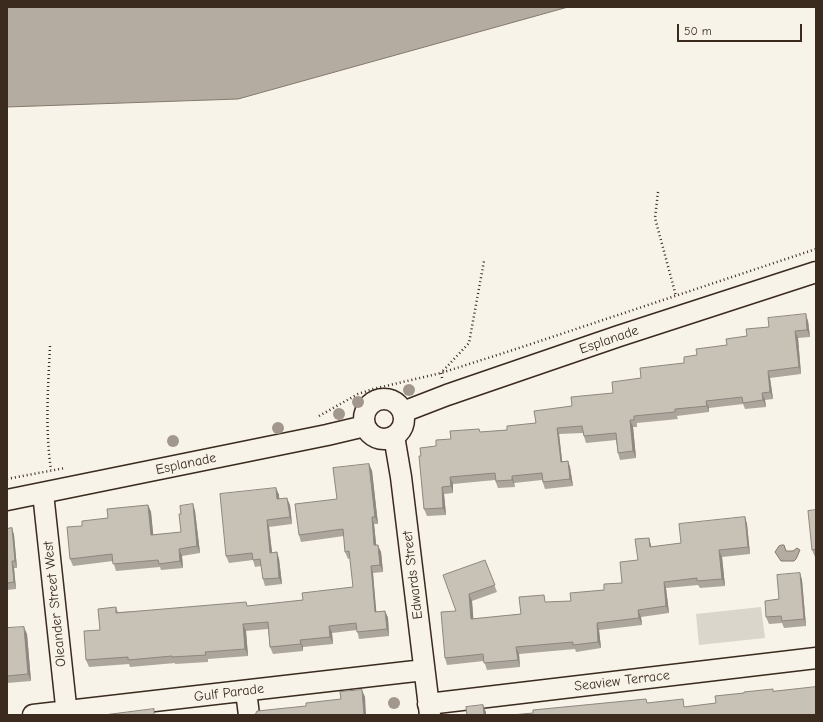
<!DOCTYPE html>
<style>
body{margin:0}
#map{position:relative;width:823px;height:722px;overflow:hidden;background:#f7f3e8;font-family:"Comic Neue",sans-serif}
canvas{display:block}
.frame{position:absolute;inset:0;border:8px solid #3b2a1e;pointer-events:none}
.scale{position:absolute;left:677px;top:24px;width:125px;height:18px;box-sizing:border-box;border:2px solid #3b2a1e;border-top:0;padding-left:5px;font-size:12px;line-height:14px;white-space:nowrap;color:#3b2a1e;-webkit-text-stroke:3px #f7f3e8;paint-order:stroke}
</style>
<div id="map">
<canvas width="823" height="722"></canvas>
<div class="frame"></div>
<div class="scale">50 m</div>
</div>
<script>
const ctx = document.querySelector('canvas').getContext('2d');
ctx.lineJoin = 'round';
function paint(path, color) {
  ctx.fillStyle = color;
  ctx.fill(path, 'evenodd');
}
function trace(path, color, width, dash) {
  ctx.strokeStyle = color;
  ctx.lineWidth = width;
  ctx.lineCap = dash ? 'butt' : 'round';
  ctx.setLineDash(dash || []);
  ctx.stroke(path);
}
function drawText(font, color, halo, rows, align = 'center') {
  ctx.font = font + ' "Comic Neue",sans-serif';
  ctx.lineWidth = 3;
  ctx.setLineDash([]);
  ctx.textBaseline = 'middle';
  ctx.strokeStyle = halo;
  ctx.fillStyle = color;
  for (const [text, x, y, turn = 0] of rows) {
    ctx.save();
    ctx.translate(x, y);
    ctx.rotate((+turn || 0) * Math.PI / 180);
    ctx.textAlign = isNaN(turn) ? turn : align;
    if (halo) ctx.strokeText(text, 0, 0);
    ctx.fillText(text, 0, 0);
    ctx.restore();
  }
}
paint(new Path2D(`
 M 761,607 L 765,638 L 699,645 L 696,614 Z`), '#dbd6cb');
const water = new Path2D(`
 M 7,7 L 568,7 L 238,99 L 7,107 Z
 M 782,545 L 784,545 L 786,551 L 793,551 L 797,548 L 800,550 L 796,559 L 794,561 L 781,561 L 775,552 L 779,546 Z`);
paint(water, '#b4aca0');
trace(water, '#84786c', 1);
const minor = new Path2D(`
 M364 419a20 20 0 1 1 40 0a20 20 0 1 1-40 0Z
 M 403,412 L 447,395 L 619,336 L 816,272
 M 394,436 L 401,477 L 430,715
 M 43,493 L 67,715
 M 7,500 L 327,435 L 365,426
 M 246,691 L 249,715
 M 428,704 L 816,658
 M 33,715 L 424,670`);
trace(minor, '#3b2a1e', 23);
trace(new Path2D(`
 M 658,192 L 655,218 L 676,296
 M 50,346 C 48,388 45,429 51,470
 M 442,378 L 441,373 L 469,343 L 484,261
 M 319,416 L 358,394 L 373,389 L 441,373 L 513,350 L 816,249
 M 7,479 L 65,468`), '#3b2a1e', 2.5, [1, 3]);
trace(minor, '#f7f3e8', 20);
ctx.fillStyle = '#a1978c';
for (const [x, y] of [
 [409,390],
 [358,402],
 [339,414],
 [278,428],
 [173,441],
 [394,703]
]) {
  ctx.beginPath();
  ctx.arc(x, y, 6, 0, 2 * Math.PI);
  ctx.fill();
}
paint(new Path2D(`
 M 808,321 L 810,337 L 798,338 L 801,374 L 770,378 L 773,399 L 765,400 L 766,407 L 745,409 L 743,404 L 709,408 L 709,412 L 677,416 L 678,419 L 637,423 L 637,427 L 633,427 L 636,458 L 620,460 L 618,453 L 616,440 L 586,443 L 583,433 L 559,434 L 562,461 L 568,461 L 570,467 L 573,486 L 545,489 L 542,480 L 514,483 L 515,487 L 498,488 L 495,480 L 453,484 L 453,493 L 444,494 L 446,515 L 427,516 L 424,509 L 421,456 L 436,446 L 451,439 L 481,432 L 507,430 L 536,423 L 572,406 L 613,393 L 641,378 L 684,363 L 697,355 L 727,345 L 747,336 Z
 M 369,464 L 372,471 L 378,524 L 374,524 L 376,545 L 381,552 L 383,572 L 373,573 L 376,612 L 385,611 L 388,618 L 389,636 L 359,639 L 357,630 L 332,633 L 333,644 L 303,647 L 303,651 L 273,654 L 270,647 L 268,629 L 246,631 L 248,656 L 208,659 L 208,662 L 175,664 L 175,663 L 130,667 L 129,664 L 89,667 L 86,660 L 100,630 L 116,607 L 118,612 L 248,606 L 303,600 L 353,587 L 350,558 L 348,559 L 345,552 L 344,536 L 301,542 L 299,535 L 337,499 Z
 M 276,488 L 279,495 L 279,499 L 290,505 L 292,524 L 269,527 L 272,553 L 277,552 L 279,559 L 282,584 L 265,586 L 263,579 L 261,566 L 255,567 L 253,560 L 229,563 L 226,556 Z
 M 193,504 L 195,511 L 200,553 L 182,556 L 183,568 L 161,570 L 160,567 L 116,571 L 113,561 L 73,566 L 70,559 L 82,526 L 108,518 L 148,505 L 151,512 L 153,535 L 181,532 L 181,514 Z
 M 816,510 L 816,557 L 815,557 L 812,550 Z
 M 745,517 L 747,524 L 750,554 L 722,557 L 725,586 L 700,588 L 698,585 L 666,588 L 669,613 L 641,617 L 642,625 L 599,630 L 601,648 L 576,652 L 575,649 L 519,654 L 520,667 L 487,670 L 484,661 L 447,665 L 445,658 L 456,611 L 485,560 L 497,592 L 472,601 L 473,619 L 521,614 L 547,602 L 571,601 L 604,590 L 622,583 L 638,560 L 649,538 L 651,547 L 681,543 Z
 M 12,528 L 14,535 L 17,568 L 14,568 L 16,589 L 7,590 L 7,529 Z
 M 800,573 L 802,580 L 806,626 L 784,628 L 782,623 L 769,624 L 766,617 Z
 M 7,628 L 27,634 L 31,681 L 7,683 Z`), '#aca69d');
paint(new Path2D(`
 M 806,314 L 808,321 L 810,337 L 807,330 Z
 M 795,331 L 798,338 L 801,374 L 799,367 Z
 M 768,371 L 770,378 L 773,399 L 770,392 Z
 M 762,393 L 765,400 L 766,407 L 763,400 Z
 M 706,401 L 709,408 L 709,412 L 707,406 Z
 M 630,420 L 633,427 L 636,458 L 633,451 Z
 M 557,428 L 559,434 L 563,468 L 561,462 Z
 M 568,461 L 570,467 L 573,486 L 570,479 Z
 M 369,464 L 372,471 L 378,524 L 375,517 Z
 M 512,476 L 514,483 L 515,487 L 512,480 Z
 M 450,477 L 453,484 L 453,493 L 451,486 Z
 M 442,487 L 444,494 L 446,515 L 443,508 Z
 M 276,488 L 279,495 L 280,506 L 277,499 Z
 M 287,498 L 290,505 L 292,524 L 290,517 Z
 M 193,504 L 195,511 L 200,553 L 197,546 Z
 M 148,505 L 151,512 L 154,542 L 151,535 Z
 M 372,517 L 374,524 L 377,552 L 374,545 Z
 M 745,517 L 747,524 L 750,554 L 748,547 Z
 M 267,520 L 269,527 L 273,560 L 270,553 Z
 M 12,528 L 14,535 L 17,568 L 15,561 Z
 M 649,538 L 651,545 L 652,554 L 650,547 Z
 M 378,545 L 381,552 L 383,572 L 380,565 Z
 M 179,549 L 182,556 L 183,568 L 180,561 Z
 M 719,550 L 722,557 L 725,586 L 722,579 Z
 M 277,552 L 279,559 L 282,584 L 279,578 Z
 M 12,561 L 14,568 L 16,589 L 14,582 Z
 M 371,566 L 373,573 L 377,619 L 375,612 Z
 M 800,573 L 802,580 L 806,626 L 804,619 Z
 M 664,582 L 666,588 L 669,613 L 666,606 Z
 M 469,594 L 472,601 L 474,626 L 471,619 Z
 M 638,610 L 641,617 L 642,625 L 639,618 Z
 M 385,611 L 388,618 L 389,636 L 387,629 Z
 M 597,623 L 599,630 L 601,648 L 598,642 Z
 M 243,624 L 246,631 L 248,656 L 245,649 Z
 M 329,626 L 332,633 L 333,644 L 330,637 Z
 M 24,627 L 27,634 L 31,681 L 28,674 Z
 M 300,640 L 303,647 L 303,651 L 301,644 Z
 M 516,647 L 519,654 L 520,667 L 518,660 Z
 M 362,690 L 365,697 L 366,715 L 364,715 Z
 M 483,705 L 486,712 L 486,715 L 484,715 Z`), '#8c877f');
const building = new Path2D(`
 M 806,314 L 807,330 L 795,331 L 799,367 L 768,371 L 770,392 L 762,393 L 763,400 L 743,403 L 742,397 L 706,401 L 707,406 L 675,409 L 675,412 L 634,416 L 634,420 L 630,420 L 633,451 L 618,453 L 616,433 L 584,436 L 582,426 L 557,428 L 561,462 L 568,461 L 570,479 L 543,482 L 542,473 L 512,476 L 512,480 L 496,481 L 495,473 L 450,477 L 451,486 L 442,487 L 443,508 L 424,509 L 419,456 L 421,456 L 420,448 L 436,446 L 436,440 L 451,439 L 450,431 L 479,429 L 480,432 L 507,430 L 507,426 L 536,423 L 534,411 L 572,406 L 571,397 L 613,393 L 612,382 L 641,378 L 640,368 L 684,363 L 684,357 L 697,355 L 696,349 L 727,345 L 726,339 L 747,336 L 746,329 L 769,327 L 768,318 Z
 M 369,464 L 375,517 L 372,517 L 374,545 L 378,545 L 380,565 L 371,566 L 375,612 L 385,611 L 387,629 L 357,632 L 356,623 L 329,626 L 330,637 L 300,640 L 301,644 L 270,647 L 268,622 L 243,624 L 245,649 L 205,652 L 206,655 L 172,657 L 172,656 L 128,660 L 128,657 L 86,660 L 84,631 L 100,630 L 98,609 L 116,607 L 116,613 L 246,602 L 247,606 L 303,600 L 302,593 L 353,587 L 349,551 L 345,552 L 343,529 L 299,535 L 295,504 L 337,499 L 333,468 Z
 M 276,488 L 277,499 L 287,498 L 290,517 L 267,520 L 270,553 L 277,552 L 279,578 L 263,579 L 260,559 L 253,560 L 252,553 L 226,556 L 220,494 Z
 M 193,504 L 197,546 L 179,549 L 180,561 L 159,564 L 158,560 L 113,564 L 112,554 L 70,559 L 67,527 L 82,526 L 82,521 L 108,518 L 107,509 L 148,505 L 151,535 L 181,532 L 179,514 L 181,514 L 180,506 Z
 M 816,510 L 816,549 L 812,550 L 808,511 Z
 M 745,517 L 748,547 L 719,550 L 722,579 L 697,581 L 697,578 L 664,582 L 666,606 L 638,610 L 639,618 L 597,623 L 598,642 L 573,645 L 573,642 L 516,647 L 518,660 L 484,663 L 483,654 L 445,658 L 441,612 L 456,611 L 443,575 L 485,560 L 495,585 L 469,594 L 471,619 L 521,614 L 519,597 L 544,595 L 545,602 L 571,601 L 570,593 L 604,590 L 604,584 L 622,583 L 620,562 L 638,560 L 635,539 L 649,538 L 650,547 L 681,543 L 679,524 Z
 M 12,528 L 15,561 L 12,561 L 14,582 L 7,583 L 7,529 Z
 M 800,573 L 804,619 L 782,621 L 781,616 L 766,617 L 765,601 L 779,599 L 777,575 Z
 M 24,627 L 28,674 L 7,676 L 7,628 Z
 M 816,687 L 816,715 L 512,715 L 533,713 L 533,710 L 646,699 L 647,703 L 683,699 L 684,707 L 716,703 L 715,696 L 744,693 L 744,692 L 773,689 L 773,691 Z
 M 362,690 L 364,715 L 255,715 L 257,711 L 306,706 L 306,703 L 341,699 L 340,692 Z
 M 483,705 L 484,715 L 467,715 L 466,707 Z
 M 154,709 L 154,715 L 104,715 Z`);
paint(building, '#c8c1b6');
trace(building, '#8c877f', 1);
drawText('14px', '#3b2a1e', '#f7f3e8', [
 ["Esplanade",609,340,-19],
 ["Esplanade",186,464,-12],
 ["Edwards Street",413,575,-97],
 ["Oleander Street West",55,604,-96],
 ["Seaview Terrace",622,681,-7],
 ["Gulf Parade",229,693,-7]
]);
</script>
